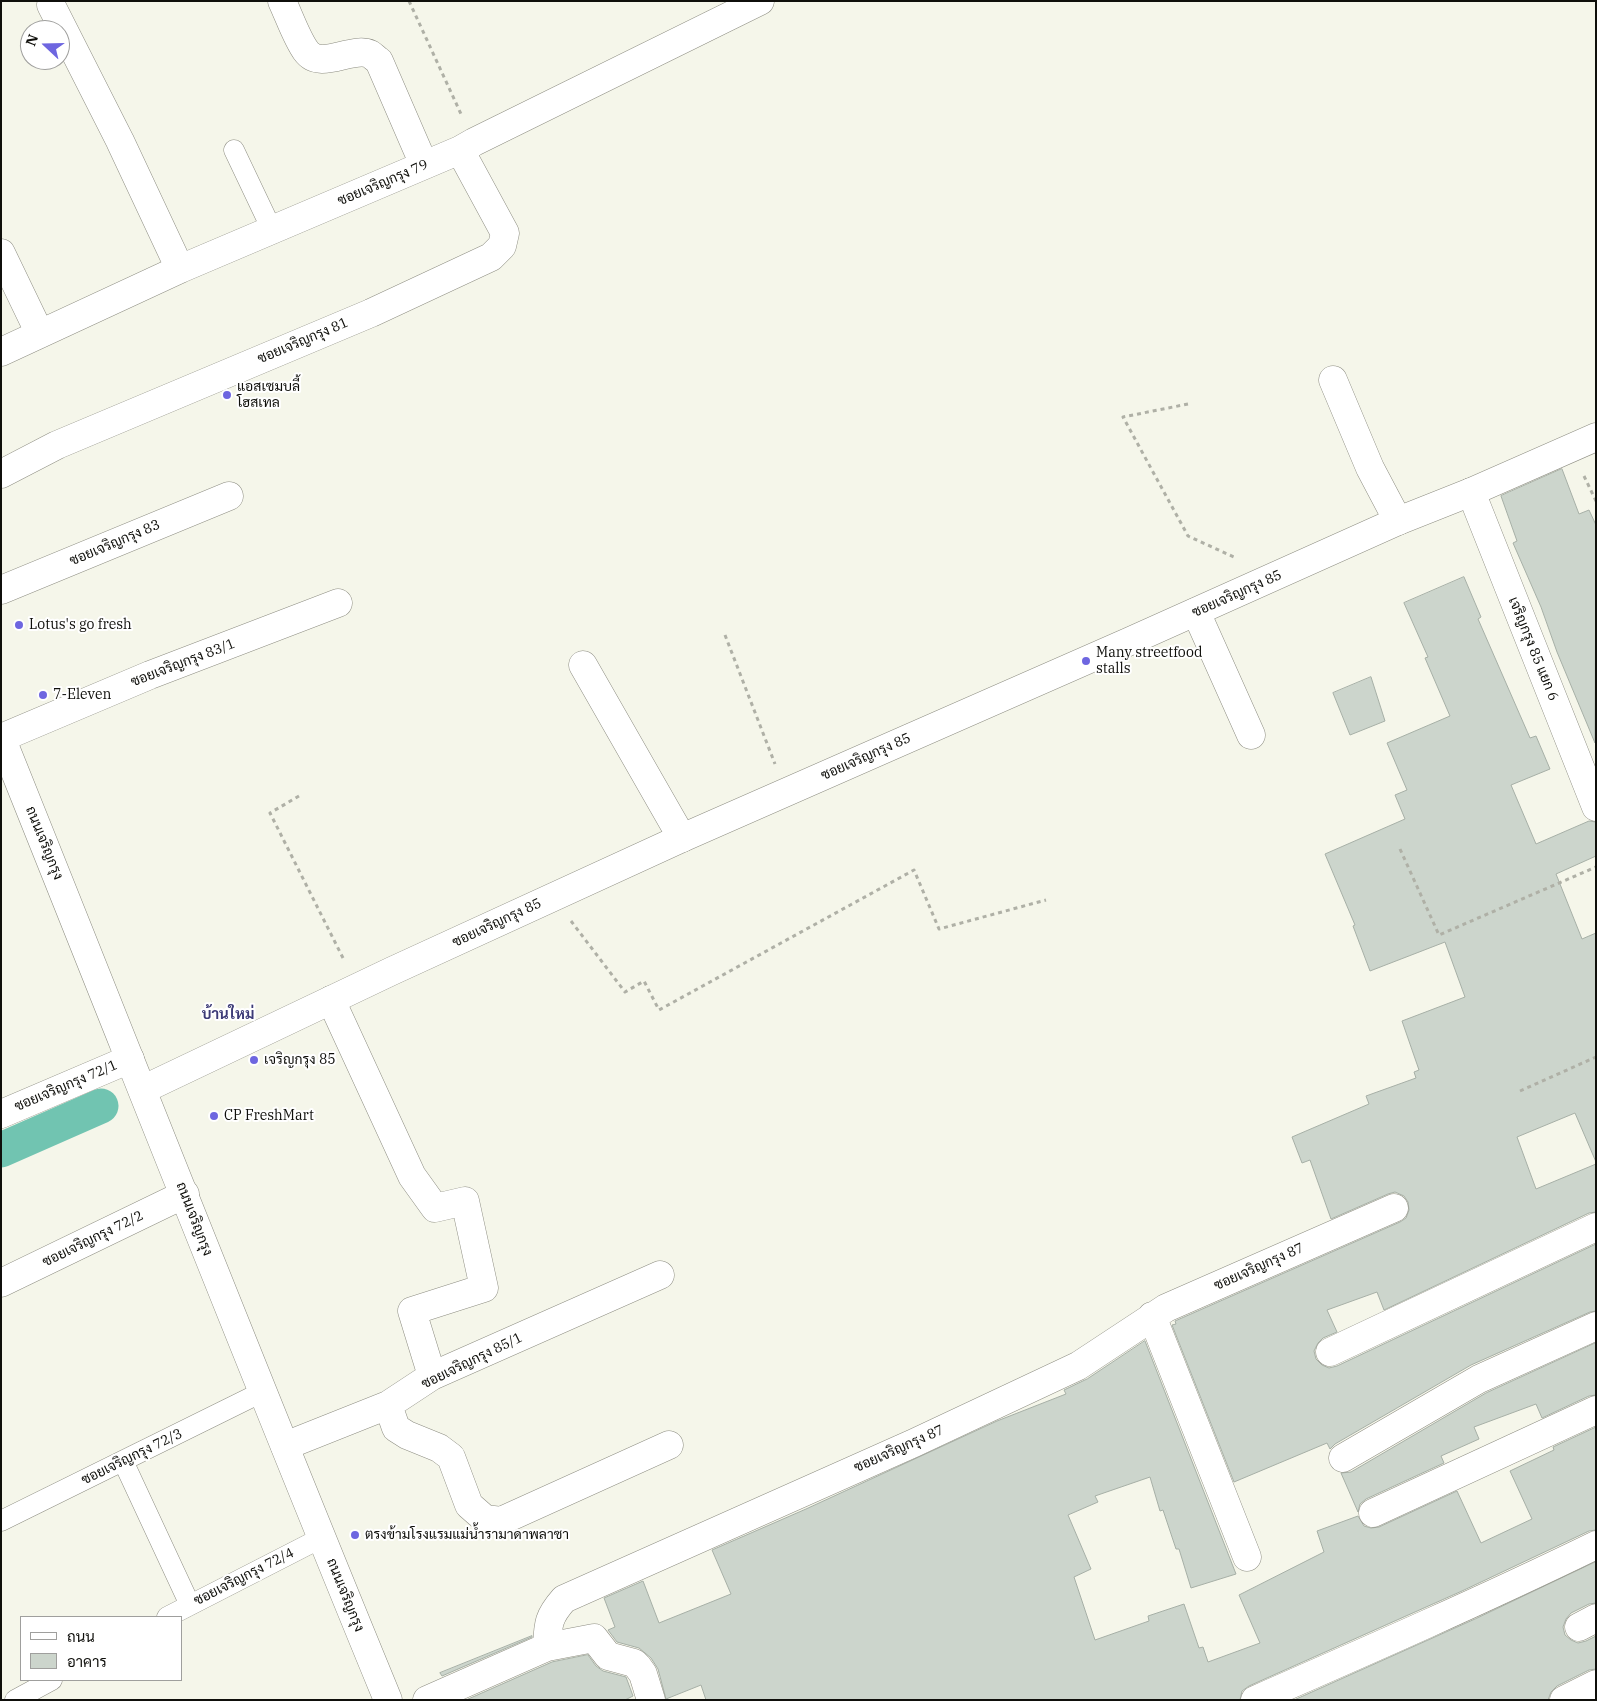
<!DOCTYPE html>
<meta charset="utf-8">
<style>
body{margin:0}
#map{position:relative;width:1597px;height:1701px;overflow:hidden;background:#f5f6ea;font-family:"IBM Plex Serif",Sarabun,serif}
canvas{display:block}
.frame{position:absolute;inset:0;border:2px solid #0f0f0b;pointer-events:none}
.legend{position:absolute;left:20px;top:1616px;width:162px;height:65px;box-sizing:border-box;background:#fff;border:1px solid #9f9f9d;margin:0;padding:6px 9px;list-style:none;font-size:15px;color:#0f0f0b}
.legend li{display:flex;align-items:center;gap:10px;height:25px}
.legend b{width:25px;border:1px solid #9f9f9d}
.north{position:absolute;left:20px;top:20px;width:50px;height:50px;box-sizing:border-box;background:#fff;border:1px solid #9f9f9d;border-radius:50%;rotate:291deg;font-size:14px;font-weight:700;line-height:20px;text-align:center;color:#0f0f0b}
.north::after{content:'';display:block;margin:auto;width:18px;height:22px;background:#6e66e0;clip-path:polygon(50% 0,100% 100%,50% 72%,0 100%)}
</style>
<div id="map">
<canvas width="1597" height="1701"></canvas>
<div class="frame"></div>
<ul class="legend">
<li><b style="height:6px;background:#fff"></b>ถนน</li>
<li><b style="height:14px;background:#ccd5cc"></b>อาคาร</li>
</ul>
<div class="north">N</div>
</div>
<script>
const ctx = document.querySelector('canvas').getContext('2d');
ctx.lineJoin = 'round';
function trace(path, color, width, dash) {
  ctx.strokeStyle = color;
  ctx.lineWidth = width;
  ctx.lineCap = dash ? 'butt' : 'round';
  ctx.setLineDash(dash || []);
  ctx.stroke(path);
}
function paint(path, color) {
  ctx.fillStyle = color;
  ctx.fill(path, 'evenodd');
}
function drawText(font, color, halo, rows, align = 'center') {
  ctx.font = font + ' "IBM Plex Serif",Sarabun,serif';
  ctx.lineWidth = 4;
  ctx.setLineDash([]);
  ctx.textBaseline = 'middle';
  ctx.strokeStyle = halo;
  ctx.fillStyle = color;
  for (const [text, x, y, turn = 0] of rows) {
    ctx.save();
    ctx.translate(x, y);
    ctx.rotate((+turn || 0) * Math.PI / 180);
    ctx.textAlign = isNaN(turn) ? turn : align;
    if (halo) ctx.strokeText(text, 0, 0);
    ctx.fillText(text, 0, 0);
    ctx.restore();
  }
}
trace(new Path2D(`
 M 1,1150 L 101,1106`), '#71c4b1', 35);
const building = new Path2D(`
 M 1562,469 L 1579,514 L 1589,510 L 1596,525 L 1595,743 L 1557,652 L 1541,607 L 1513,543 L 1517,541 L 1501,496 Z
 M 1464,577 L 1481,617 L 1478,619 L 1530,738 L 1536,736 L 1550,769 L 1511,785 L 1536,844 L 1589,821 L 1596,822 L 1596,856 L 1556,874 L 1582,939 L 1596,933 L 1596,1162 L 1575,1113 L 1517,1137 L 1536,1189 L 1596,1164 L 1596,1212 L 1589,1213 L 1384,1310 L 1377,1292 L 1327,1310 L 1337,1332 L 1323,1338 L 1318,1343 L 1314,1351 L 1316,1359 L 1322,1365 L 1329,1368 L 1337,1366 L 1596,1244 L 1596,1311 L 1590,1312 L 1471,1365 L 1335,1444 L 1330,1449 L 1327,1443 L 1234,1482 L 1172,1325 L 1176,1324 L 1175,1321 L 1400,1222 L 1406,1218 L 1409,1210 L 1408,1202 L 1404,1196 L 1395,1192 L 1388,1194 L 1331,1219 L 1310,1160 L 1302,1163 L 1292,1137 L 1369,1104 L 1366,1096 L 1416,1078 L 1414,1072 L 1419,1070 L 1402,1021 L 1465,997 L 1445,942 L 1370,971 L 1353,926 L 1355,925 L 1325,854 L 1405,819 L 1395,795 L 1407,790 L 1387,743 L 1450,716 L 1425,658 L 1428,657 L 1404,603 Z
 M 1371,677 L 1385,721 L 1350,735 L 1333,693 Z
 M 1145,1341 L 1236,1574 L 1191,1588 L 1179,1549 L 1176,1549 L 1163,1510 L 1160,1511 L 1150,1477 L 1095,1496 L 1098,1502 L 1068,1515 L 1091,1569 L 1074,1577 L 1095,1640 L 1149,1621 L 1148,1616 L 1184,1604 L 1199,1648 L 1203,1647 L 1208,1662 L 1260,1643 L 1239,1595 L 1324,1552 L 1317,1531 L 1358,1516 L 1364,1526 L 1371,1528 L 1379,1527 L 1457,1491 L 1481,1543 L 1532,1519 L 1510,1471 L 1554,1450 L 1553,1447 L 1596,1427 L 1596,1530 L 1589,1531 L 1462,1591 L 1249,1686 L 1242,1691 L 1240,1700 L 706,1700 L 701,1685 L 666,1699 L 658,1669 L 651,1658 L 639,1648 L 617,1642 L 608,1630 L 615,1627 L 604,1598 L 643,1581 L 659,1623 L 731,1594 L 712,1550 L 806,1509 L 997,1421 L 1066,1394 L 1064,1390 L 1087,1379 Z
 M 1596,1343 L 1596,1395 L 1589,1396 L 1542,1418 L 1536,1404 L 1474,1427 L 1479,1439 L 1441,1456 L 1444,1463 L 1366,1499 L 1360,1504 L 1358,1512 L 1341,1473 L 1351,1472 L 1486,1393 Z
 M 1596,1562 L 1596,1603 L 1589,1604 L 1571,1613 L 1566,1619 L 1563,1627 L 1565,1635 L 1571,1640 L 1578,1643 L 1586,1641 L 1596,1636 L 1596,1669 L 1589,1670 L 1557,1686 L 1551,1692 L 1548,1700 L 1294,1700 L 1475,1619 Z
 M 532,1636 L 532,1637 L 442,1676 L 440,1673 Z
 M 588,1655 L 596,1666 L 603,1671 L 626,1677 L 633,1696 L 625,1700 L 466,1700 L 552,1662 Z`);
paint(building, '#ccd5cc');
trace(building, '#a6afa6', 1);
const lane = new Path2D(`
 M 234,150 L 272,230
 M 123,1461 L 190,1605
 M 1,1521 L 262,1392
 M 167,1617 L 321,1538
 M 15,1700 L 52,1680`);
const street = new Path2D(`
 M 282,1 C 289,16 297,39 306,51 C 320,71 352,46 370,54 C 373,56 376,59 379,61 L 424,165
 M 51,5 L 120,141 L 180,269
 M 1,253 L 40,334
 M 1,352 L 180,269 L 460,150 L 474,142 L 760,1
 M 1333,380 L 1370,468 L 1398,521
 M 1,474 L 57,445 L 371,313 L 491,257 L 502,246 L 505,233 L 460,150
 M 1471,492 L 1596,807
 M 1,590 L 229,496
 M 1196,612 L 1251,735
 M 583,665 L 682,838
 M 1,738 L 150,675 L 338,603
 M 331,1000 L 412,1176 L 435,1208 L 465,1201 L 484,1288 L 412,1311 L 432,1376
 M 1,1114 L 130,1059
 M 1,1283 L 185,1194
 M 1152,1316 L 1247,1557
 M 1330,1352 L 1596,1227
 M 388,1405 L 396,1428 L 407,1435 L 439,1448 L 451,1457 L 469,1505 L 485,1519 L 501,1521 L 669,1445
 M 285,1446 L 388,1405 L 432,1376 L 660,1275
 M 1343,1458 L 1479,1379 L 1596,1326
 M 1373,1513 L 1596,1410
 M 1579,1627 L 1596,1618
 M 547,1647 L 594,1638 L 608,1656 L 634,1663 L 638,1667 L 643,1674 L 651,1700
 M 427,1700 L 547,1647 C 548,1624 548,1617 564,1599 L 914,1443 L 1078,1366 L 1166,1308 L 1394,1208
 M 1255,1700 C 1369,1650 1483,1600 1596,1545
 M 1564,1700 L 1596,1684`);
const secondary = new Path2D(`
 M 1,737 C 130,1058 256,1380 388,1700
 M 142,1090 L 392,971 L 682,838 L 1128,642 L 1398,521 L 1471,492 L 1596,437`);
trace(lane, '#8d8d82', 21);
trace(street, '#8d8d82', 29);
trace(secondary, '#8d8d82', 29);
trace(new Path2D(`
 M 409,1 L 461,114
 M 1188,404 L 1123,417 L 1188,536 L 1236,558
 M 1584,476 L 1596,501
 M 725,635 L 775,764
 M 299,796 L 270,813 L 344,960
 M 1400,849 L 1439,935 L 1596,867
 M 571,921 L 625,992 L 644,981 L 659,1010 L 914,870 L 939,929 L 1046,900
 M 1520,1091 L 1596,1057`), '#afb0a6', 3, [4, 4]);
trace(lane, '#fff', 20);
trace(street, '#fff', 28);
trace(secondary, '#fff', 28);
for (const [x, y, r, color] of [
 [227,395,5,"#6e66e0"],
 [19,625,5,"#6e66e0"],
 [1086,661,5,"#6e66e0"],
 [43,695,5,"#6e66e0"],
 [254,1060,5,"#6e66e0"],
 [214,1116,5,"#6e66e0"],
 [355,1535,5,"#6e66e0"]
]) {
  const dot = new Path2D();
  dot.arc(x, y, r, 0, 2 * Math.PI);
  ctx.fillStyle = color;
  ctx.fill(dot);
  trace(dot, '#fff', 2);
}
drawText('14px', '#0f0f0b', '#fff', [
 ["ซอยเจริญกรุง 79",383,183,-23],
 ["ซอยเจริญกรุง 81",303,341,-23],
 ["ซอยเจริญกรุง 83",115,543,-23],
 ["ซอยเจริญกรุง 85",1237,594,-24],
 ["เจริญกรุง 85 แยก 6",1533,649,68],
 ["ซอยเจริญกรุง 83/1",183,663,-21],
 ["ซอยเจริญกรุง 85",866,757,-24],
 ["ถนนเจริญกรุง",44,843,68],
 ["ซอยเจริญกรุง 85",497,923,-25],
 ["ซอยเจริญกรุง 72/1",66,1086,-23],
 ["ถนนเจริญกรุง",194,1219,69],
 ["ซอยเจริญกรุง 72/2",93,1239,-26],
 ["ซอยเจริญกรุง 87",1259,1267,-24],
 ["ซอยเจริญกรุง 85/1",472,1361,-26],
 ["ซอยเจริญกรุง 87",899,1449,-24],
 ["ซอยเจริญกรุง 72/3",132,1457,-26],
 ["ซอยเจริญกรุง 72/4",244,1577,-27],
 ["ถนนเจริญกรุง",345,1595,68]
]);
drawText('14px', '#0f0f0b', '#fff', [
 ["แอสเซมบลี้",237,387],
 ["โฮสเทล",237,403],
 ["Lotus's go fresh",29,625],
 ["Many streetfood",1096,653],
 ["stalls",1096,669],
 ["7-Eleven",53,695],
 ["เจริญกรุง 85",264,1060],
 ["CP FreshMart",224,1116],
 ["ตรงข้ามโรงแรมแม่น้ำรามาดาพลาซา",365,1535]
], 'left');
drawText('bold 15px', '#3d3b77', '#fff', [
 ["บ้านใหม่",228,1015]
]);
</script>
